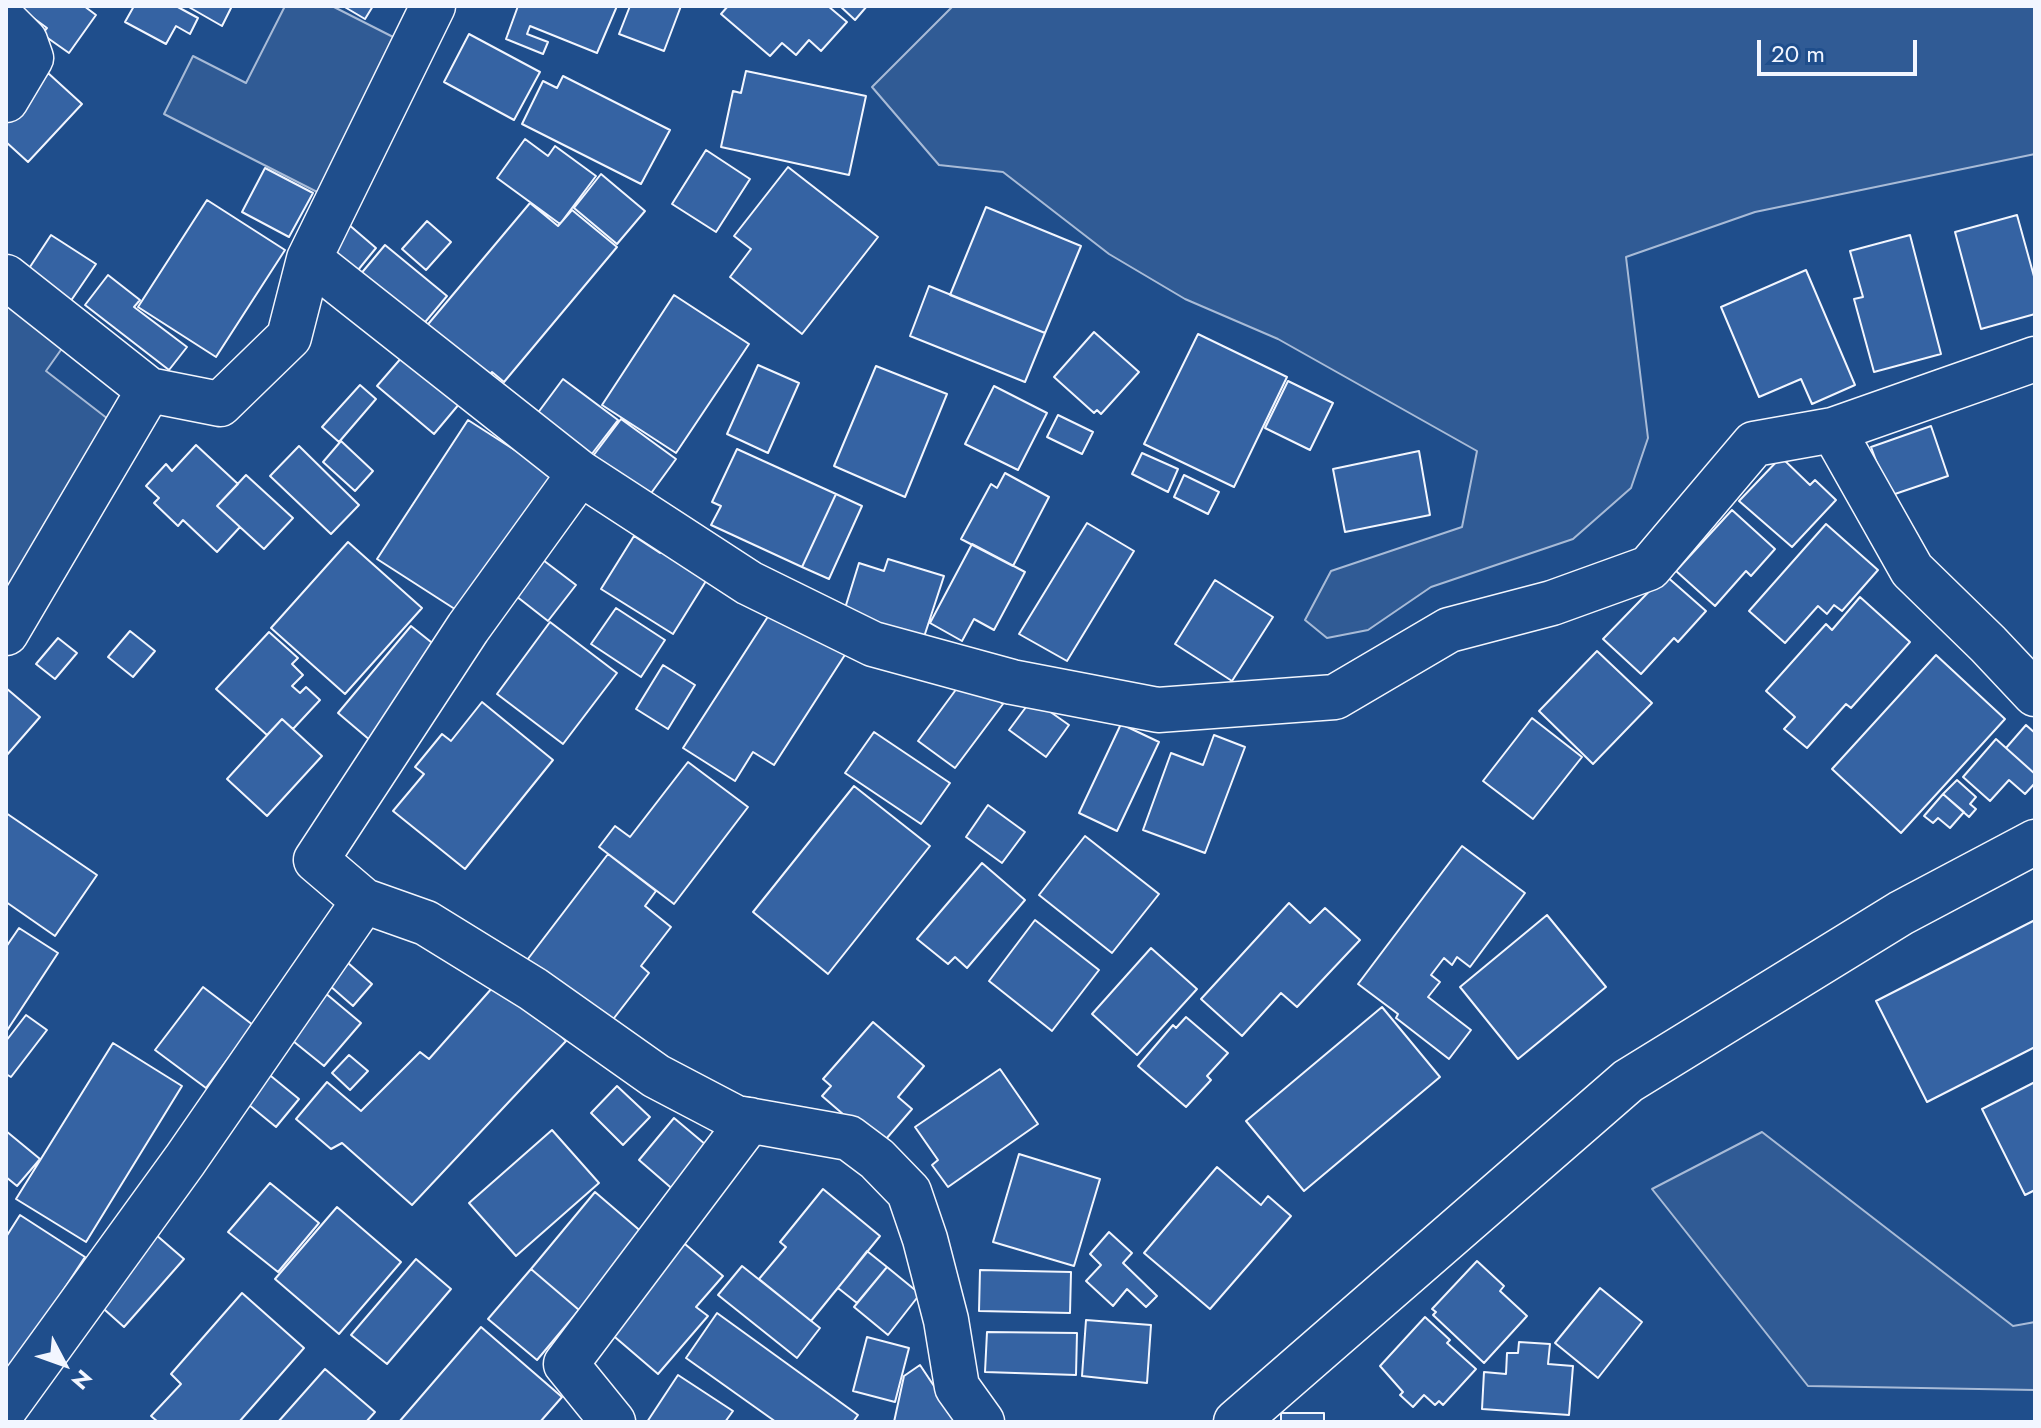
<!DOCTYPE html>
<style>
body{margin:0}
#map{position:relative;width:2041px;height:1428px;overflow:hidden;background:#1f4e8c;font-family:Jost,sans-serif}
canvas{display:block}
.frame{position:absolute;inset:0;border:8px solid #f2f6ff;pointer-events:none}
.north{position:absolute;left:24px;top:1324px;width:80px;height:80px;-webkit-text-stroke:6px #1f4e8c;paint-order:stroke;rotate:131deg;font-size:22px;font-weight:700;line-height:32px;text-align:center;color:#f2f6ff}
.north::after{content:'';display:block;margin:auto;width:28px;height:36px;background:#f2f6ff;clip-path:polygon(50% 0,100% 100%,50% 72%,0 100%)}
.scale{position:absolute;left:1757px;top:40px;width:160px;height:36px;box-sizing:border-box;border:4px solid #f2f6ff;border-top:0;padding-left:10px;font-size:24px;line-height:28px;white-space:nowrap;color:#f2f6ff;-webkit-text-stroke:6px #1f4e8c;paint-order:stroke}
</style>
<div id="map">
<canvas width="2041" height="1428"></canvas>
<div class="frame"></div>
<div class="north">N</div>
<div class="scale">20 m</div>
</div>
<script>
const ctx = document.querySelector('canvas').getContext('2d');
ctx.lineJoin = 'round';
function paint(path, color) {
  ctx.fillStyle = color;
  ctx.fill(path, 'evenodd');
}
function trace(path, color, width, dash) {
  ctx.strokeStyle = color;
  ctx.lineWidth = width;
  ctx.lineCap = dash ? 'butt' : 'round';
  ctx.setLineDash(dash || []);
  ctx.stroke(path);
}
const built = new Path2D(`
 M 285,6 L 332,6 L 403,42 L 325,196 L 164,114 L 193,56 L 246,83 Z
 M 953,6 L 2035,6 L 2035,154 L 1755,212 L 1626,257 L 1648,438 L 1631,488 L 1573,539 L 1431,587 L 1368,630 L 1327,638 L 1305,620 L 1331,571 L 1462,527 L 1477,451 L 1278,339 L 1185,299 L 1109,254 L 1003,172 L 939,165 L 872,87 Z
 M 6,300 L 63,347 L 46,371 L 108,419 L 6,609 Z
 M 1762,1132 L 2013,1326 L 2035,1322 L 2035,1390 L 1808,1386 L 1652,1189 Z`);
paint(built, '#305b95');
trace(built, '#a8bbd7', 2);
const building = new Path2D(`
 M 17,6 L 84,6 L 96,15 L 69,53 L 42,34 L 47,28 Z
 M 134,6 L 176,6 L 198,18 L 190,34 L 176,26 L 166,44 L 125,22 Z
 M 187,6 L 232,6 L 222,26 Z
 M 343,6 L 373,6 L 365,19 Z
 M 518,6 L 617,6 L 597,53 L 530,26 L 527,34 L 548,42 L 543,54 L 506,39 Z
 M 630,6 L 681,6 L 664,51 L 619,34 Z
 M 728,6 L 828,6 L 847,22 L 821,51 L 809,40 L 796,55 L 782,43 L 770,56 L 721,14 Z
 M 840,6 L 867,6 L 855,20 Z
 M 469,34 L 540,72 L 514,120 L 444,82 Z
 M 746,71 L 866,96 L 849,175 L 721,147 L 733,91 L 741,93 Z
 M 48,73 L 82,104 L 28,162 L 6,142 L 6,118 Z
 M 563,76 L 670,130 L 641,184 L 522,124 L 543,81 L 557,88 Z
 M 525,139 L 548,156 L 555,146 L 596,176 L 560,224 L 497,178 Z
 M 706,150 L 750,179 L 716,232 L 672,204 Z
 M 788,167 L 878,237 L 802,334 L 730,277 L 751,249 L 734,236 Z
 M 265,168 L 313,193 L 289,237 L 242,212 Z
 M 601,174 L 645,211 L 617,244 L 574,208 Z
 M 207,200 L 285,250 L 216,357 L 138,307 Z
 M 530,203 L 558,226 L 572,210 L 617,247 L 504,382 L 492,372 L 485,380 L 424,329 Z
 M 986,207 L 1081,246 L 1045,333 L 950,295 Z
 M 2017,215 L 2035,280 L 2035,314 L 1981,329 L 1955,232 Z
 M 427,221 L 451,242 L 426,270 L 402,249 Z
 M 348,224 L 376,248 L 354,275 L 325,251 Z
 M 51,235 L 96,264 L 68,305 L 24,276 Z
 M 1910,235 L 1941,354 L 1874,372 L 1854,299 L 1863,297 L 1850,251 Z
 M 385,245 L 447,296 L 421,327 L 359,276 Z
 M 1806,270 L 1855,385 L 1812,404 L 1801,379 L 1759,397 L 1721,307 Z
 M 108,275 L 140,300 L 134,307 L 187,347 L 169,370 L 85,305 Z
 M 929,286 L 1045,333 L 1025,382 L 910,336 Z
 M 674,295 L 749,344 L 676,453 L 602,405 Z
 M 1094,332 L 1139,372 L 1101,414 L 1097,410 L 1094,413 L 1054,377 Z
 M 1198,334 L 1287,377 L 1234,487 L 1144,444 Z
 M 409,349 L 465,397 L 434,434 L 377,386 Z
 M 758,365 L 799,383 L 768,453 L 727,434 Z
 M 876,366 L 947,394 L 905,497 L 834,466 Z
 M 563,379 L 618,420 L 591,455 L 537,414 Z
 M 1288,381 L 1333,403 L 1310,450 L 1265,428 Z
 M 360,385 L 376,399 L 339,442 L 322,427 Z
 M 994,386 L 1047,413 L 1018,470 L 965,444 Z
 M 1058,415 L 1093,432 L 1082,454 L 1047,437 Z
 M 621,419 L 676,459 L 649,496 L 593,456 Z
 M 468,420 L 552,474 L 461,613 L 377,559 Z
 M 1931,426 L 1948,476 L 1889,496 L 1871,447 Z
 M 341,441 L 373,471 L 355,491 L 323,462 Z
 M 196,445 L 238,484 L 217,506 L 240,527 L 217,552 L 183,520 L 178,526 L 154,503 L 159,498 L 146,486 L 166,464 L 172,471 Z
 M 299,446 L 359,505 L 331,534 L 270,476 Z
 M 737,449 L 836,494 L 802,567 L 711,525 L 721,506 L 712,502 Z
 M 1419,451 L 1430,515 L 1345,532 L 1333,469 Z
 M 1142,453 L 1178,469 L 1168,492 L 1132,474 Z
 M 1781,457 L 1810,485 L 1815,480 L 1836,500 L 1792,547 L 1739,501 Z
 M 1005,473 L 1049,497 L 1013,566 L 961,539 L 991,484 L 997,488 Z
 M 246,475 L 293,518 L 264,549 L 217,506 Z
 M 1184,475 L 1219,492 L 1208,514 L 1174,497 Z
 M 836,494 L 862,506 L 829,579 L 802,567 Z
 M 1732,510 L 1775,549 L 1751,576 L 1746,571 L 1715,606 L 1676,571 Z
 M 1087,523 L 1134,551 L 1067,661 L 1019,634 Z
 M 1826,524 L 1878,570 L 1842,611 L 1834,605 L 1827,614 L 1818,606 L 1785,643 L 1749,611 Z
 M 634,536 L 660,553 L 665,544 L 711,573 L 673,634 L 601,589 Z
 M 348,542 L 422,608 L 345,694 L 271,628 Z
 M 972,544 L 1025,572 L 994,630 L 974,619 L 962,641 L 930,623 Z
 M 888,559 L 944,576 L 922,643 L 842,618 L 859,563 L 884,571 Z
 M 543,560 L 576,585 L 548,621 L 516,596 Z
 M 1665,575 L 1706,611 L 1678,642 L 1674,638 L 1641,674 L 1603,639 Z
 M 1215,580 L 1273,617 L 1232,681 L 1175,644 Z
 M 1860,597 L 1910,642 L 1851,708 L 1846,704 L 1807,748 L 1784,729 L 1795,717 L 1766,691 L 1826,624 L 1832,630 Z
 M 778,601 L 850,647 L 774,765 L 753,752 L 735,781 L 683,748 Z
 M 616,608 L 665,640 L 641,677 L 591,644 Z
 M 550,622 L 617,673 L 563,744 L 497,694 Z
 M 411,626 L 441,650 L 371,741 L 338,713 Z
 M 130,631 L 155,651 L 133,677 L 108,657 Z
 M 269,632 L 298,658 L 292,664 L 303,675 L 292,686 L 300,693 L 306,687 L 320,700 L 293,729 L 282,719 L 267,735 L 216,689 Z
 M 58,638 L 77,653 L 55,679 L 36,664 Z
 M 1597,651 L 1652,703 L 1593,764 L 1539,711 Z
 M 1936,655 L 2005,719 L 1901,833 L 1832,769 Z
 M 663,665 L 695,685 L 668,729 L 636,709 Z
 M 966,676 L 1003,704 L 955,768 L 918,741 Z
 M 6,688 L 40,717 L 6,756 Z
 M 1032,699 L 1069,725 L 1046,757 L 1009,730 Z
 M 482,702 L 553,760 L 465,869 L 393,811 L 424,774 L 415,767 L 442,734 L 451,741 Z
 M 1532,718 L 1582,757 L 1533,819 L 1483,781 Z
 M 282,719 L 322,756 L 267,816 L 227,779 Z
 M 1121,724 L 1159,742 L 1117,831 L 1079,813 Z
 M 2026,725 L 2035,733 L 2035,774 L 2006,748 Z
 M 874,732 L 950,783 L 921,824 L 845,773 Z
 M 1214,735 L 1245,747 L 1205,853 L 1143,830 L 1171,753 L 1203,765 Z
 M 1996,739 L 2035,774 L 2035,783 L 2025,794 L 2009,780 L 1990,801 L 1963,777 Z
 M 688,762 L 748,807 L 674,904 L 599,847 L 615,826 L 630,837 Z
 M 1957,780 L 1976,797 L 1970,804 L 1976,809 L 1969,817 L 1943,794 Z
 M 854,786 L 930,846 L 828,974 L 753,912 Z
 M 1943,794 L 1964,812 L 1950,828 L 1938,818 L 1933,823 L 1924,816 Z
 M 988,805 L 1025,832 L 1002,863 L 966,837 Z
 M 6,813 L 97,875 L 55,936 L 6,902 Z
 M 1085,836 L 1159,894 L 1112,953 L 1039,895 Z
 M 1462,846 L 1525,893 L 1470,967 L 1457,957 L 1452,965 L 1444,958 L 1431,975 L 1440,982 L 1428,997 L 1471,1030 L 1449,1059 L 1396,1018 L 1398,1014 L 1358,984 Z
 M 608,854 L 656,891 L 645,906 L 671,927 L 641,966 L 649,973 L 604,1031 L 521,968 Z
 M 982,863 L 1025,900 L 967,968 L 955,957 L 948,964 L 917,939 Z
 M 1289,903 L 1310,923 L 1325,908 L 1360,940 L 1297,1007 L 1281,993 L 1242,1036 L 1201,999 Z
 M 1547,915 L 1606,987 L 1518,1059 L 1460,987 Z
 M 1035,920 L 1099,970 L 1052,1031 L 989,981 Z
 M 2035,920 L 2035,1047 L 1927,1102 L 1876,1001 Z
 M 19,928 L 58,953 L 6,1032 L 6,947 Z
 M 1151,948 L 1197,989 L 1137,1055 L 1092,1014 Z
 M 348,963 L 372,984 L 353,1006 L 329,985 Z
 M 501,978 L 566,1041 L 412,1205 L 342,1143 L 331,1149 L 296,1119 L 327,1082 L 361,1111 L 420,1052 L 429,1059 Z
 M 203,987 L 253,1025 L 206,1088 L 155,1050 Z
 M 324,992 L 361,1023 L 324,1066 L 288,1037 Z
 M 1382,1007 L 1440,1077 L 1304,1191 L 1246,1121 Z
 M 26,1015 L 47,1030 L 11,1077 L 6,1074 L 6,1041 Z
 M 1186,1017 L 1228,1053 L 1207,1076 L 1211,1080 L 1186,1107 L 1138,1066 L 1173,1025 L 1176,1028 Z
 M 873,1022 L 924,1066 L 898,1097 L 912,1109 L 880,1146 L 822,1096 L 831,1086 L 823,1079 Z
 M 113,1043 L 182,1086 L 86,1242 L 16,1199 Z
 M 349,1055 L 368,1071 L 350,1090 L 332,1073 Z
 M 1000,1069 L 1038,1124 L 948,1187 L 932,1165 L 938,1160 L 915,1127 Z
 M 266,1072 L 299,1099 L 276,1127 L 243,1100 Z
 M 2035,1082 L 2035,1190 L 2025,1195 L 1982,1109 Z
 M 617,1086 L 650,1117 L 623,1145 L 591,1113 Z
 M 674,1118 L 712,1150 L 676,1192 L 639,1160 Z
 M 552,1130 L 599,1183 L 516,1256 L 469,1203 Z
 M 6,1131 L 40,1159 L 17,1186 L 6,1177 Z
 M 1019,1154 L 1100,1179 L 1074,1266 L 993,1242 Z
 M 1217,1167 L 1261,1205 L 1268,1196 L 1291,1216 L 1210,1309 L 1144,1253 Z
 M 270,1183 L 319,1223 L 278,1272 L 228,1232 Z
 M 823,1189 L 880,1236 L 811,1321 L 759,1279 L 786,1247 L 780,1242 Z
 M 595,1192 L 644,1234 L 579,1310 L 531,1269 Z
 M 337,1207 L 401,1262 L 339,1334 L 275,1279 Z
 M 20,1215 L 85,1257 L 6,1378 L 6,1237 Z
 M 1109,1232 L 1132,1253 L 1123,1263 L 1157,1296 L 1146,1307 L 1127,1289 L 1113,1306 L 1086,1281 L 1101,1265 L 1090,1254 Z
 M 155,1234 L 184,1259 L 124,1327 L 96,1302 Z
 M 673,1234 L 723,1276 L 696,1307 L 708,1316 L 658,1374 L 609,1332 Z
 M 867,1251 L 887,1267 L 857,1303 L 838,1288 Z
 M 416,1259 L 451,1289 L 387,1364 L 351,1335 Z
 M 1477,1261 L 1504,1286 L 1500,1291 L 1527,1316 L 1484,1363 L 1433,1315 L 1436,1312 L 1432,1309 Z
 M 742,1266 L 820,1328 L 797,1358 L 718,1295 Z
 M 887,1267 L 920,1294 L 888,1335 L 854,1307 Z
 M 531,1269 L 579,1310 L 537,1360 L 488,1319 Z
 M 980,1270 L 1071,1272 L 1070,1313 L 979,1311 Z
 M 1600,1288 L 1642,1322 L 1598,1378 L 1555,1343 Z
 M 242,1293 L 304,1348 L 239,1422 L 158,1422 L 151,1416 L 181,1384 L 171,1374 Z
 M 717,1313 L 858,1415 L 853,1422 L 776,1422 L 686,1358 Z
 M 1425,1317 L 1450,1340 L 1447,1343 L 1476,1369 L 1443,1405 L 1439,1401 L 1435,1405 L 1424,1395 L 1413,1407 L 1400,1395 L 1403,1392 L 1380,1366 Z
 M 1086,1320 L 1151,1325 L 1147,1383 L 1082,1376 Z
 M 481,1327 L 562,1397 L 540,1422 L 399,1422 Z
 M 987,1332 L 1077,1333 L 1076,1375 L 985,1372 Z
 M 867,1337 L 909,1348 L 895,1402 L 853,1391 Z
 M 1519,1342 L 1550,1344 L 1548,1364 L 1573,1366 L 1569,1415 L 1482,1409 L 1484,1372 L 1506,1374 L 1507,1353 L 1518,1353 Z
 M 920,1365 L 958,1422 L 894,1422 L 904,1376 Z
 M 325,1369 L 375,1412 L 366,1422 L 278,1422 Z
 M 678,1375 L 733,1411 L 725,1422 L 647,1422 Z
 M 1281,1413 L 1324,1413 L 1324,1422 L 1281,1422 Z`);
paint(building, '#3563a3');
trace(building, '#f2f6ff', 2);
const minor = new Path2D(`
 M 6,22 L 25,41 L 31,58 L 6,100
 M 6,277 L 149,390 L 220,404 L 289,337 L 309,259 L 433,6
 M 1833,430 L 1912,570 L 1988,644 L 2035,694
 M 580,473 L 749,583 L 873,644 L 1012,682 L 1158,710 L 1335,697 L 1449,630 L 1552,603 L 1649,568 L 1754,444 L 1833,430 L 2035,359
 M 6,633 L 149,390
 M 364,901 L 426,923 L 533,989 L 656,1076 L 736,1118 L 849,1138 L 877,1159 L 909,1192 L 925,1239 L 946,1320 L 957,1387 L 982,1422
 M 6,1407 L 185,1160 L 364,901 L 316,860 L 468,628 L 580,473 L 309,259
 M 613,1422 L 566,1364 L 750,1120
 M 1236,1422 L 1628,1081 L 1901,913 L 2035,842`);
trace(minor, '#f2f6ff', 47);
trace(minor, '#1f4e8c', 44);
</script>
